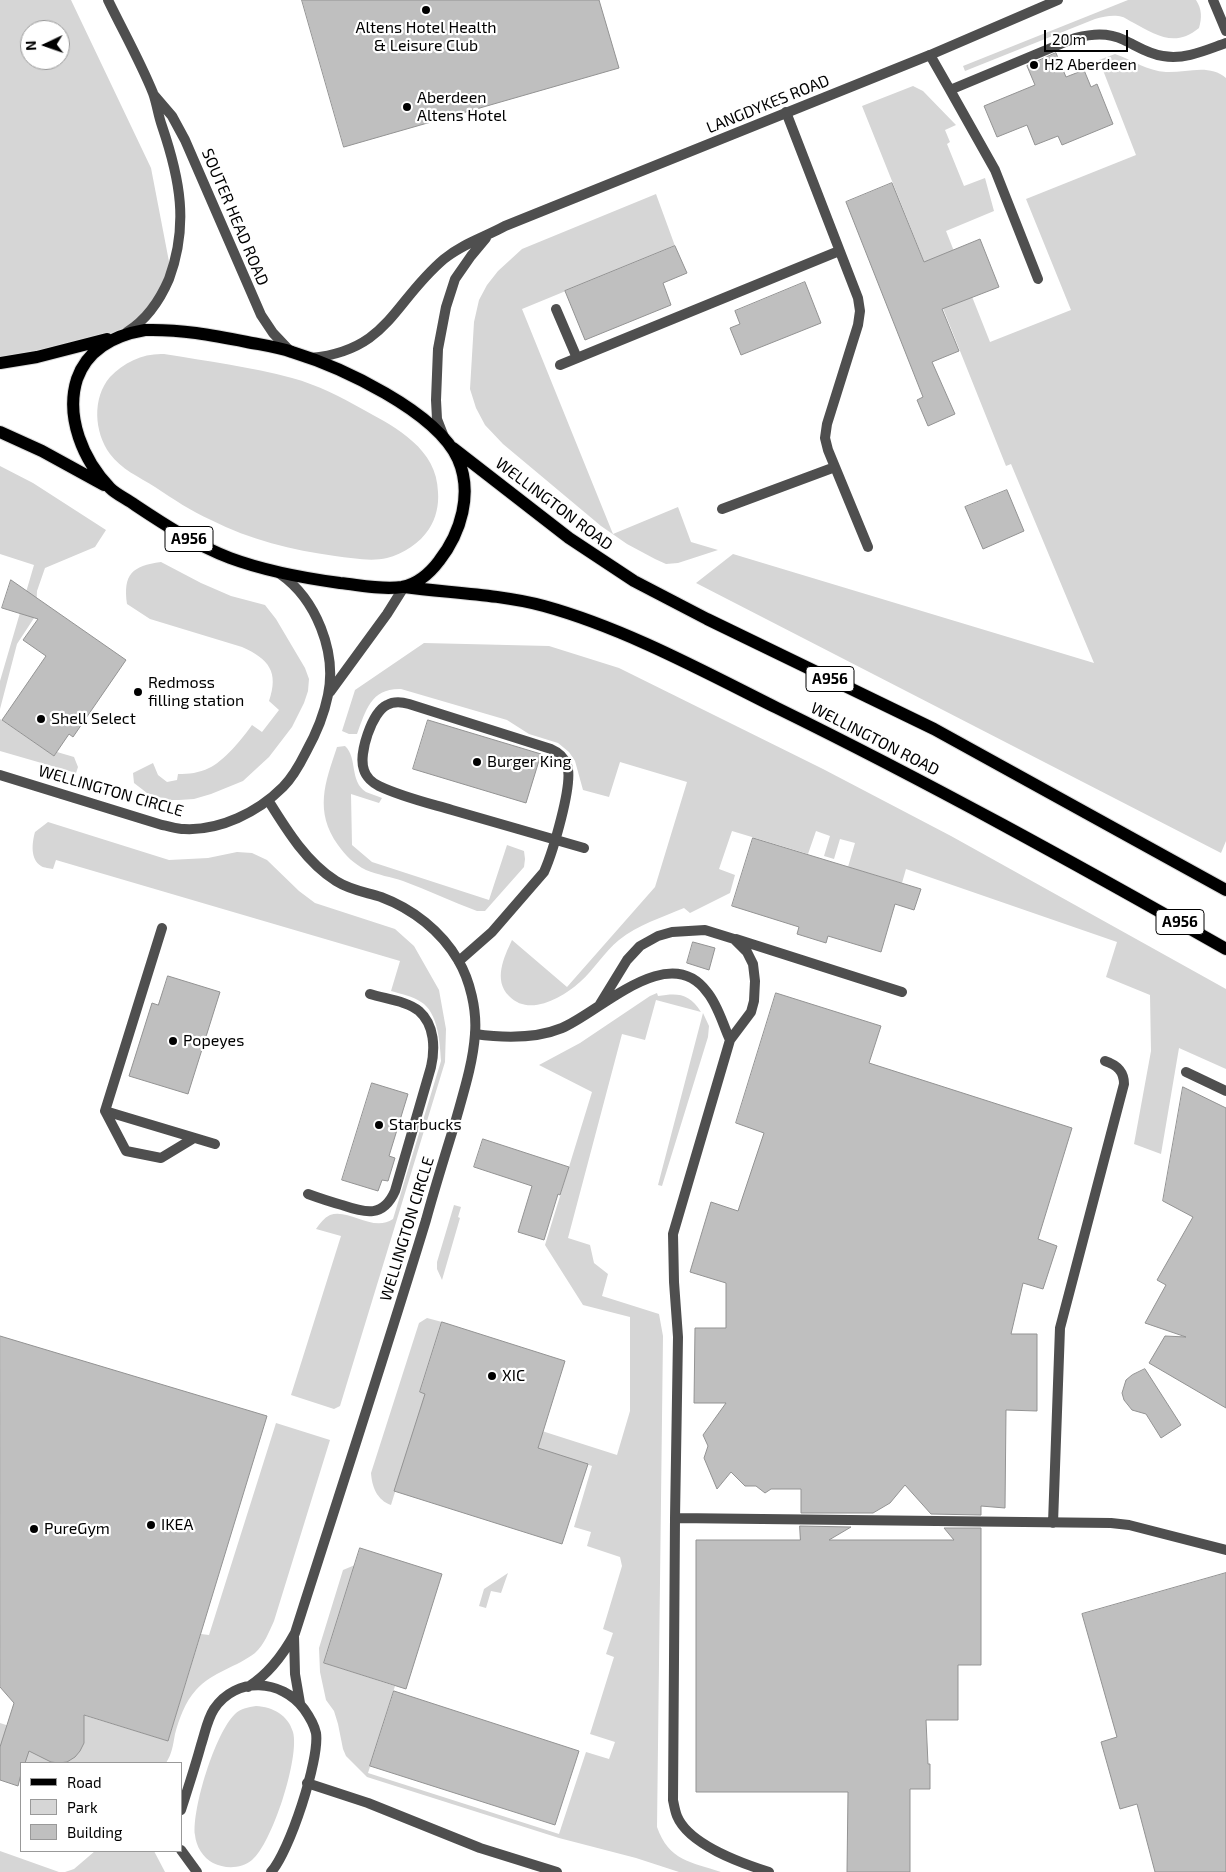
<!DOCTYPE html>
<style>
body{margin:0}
#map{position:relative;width:1226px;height:1872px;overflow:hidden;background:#fff;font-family:"Exo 2",sans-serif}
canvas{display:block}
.legend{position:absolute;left:20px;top:1762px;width:162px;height:90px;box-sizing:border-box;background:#fff;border:1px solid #999;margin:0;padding:6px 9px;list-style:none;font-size:15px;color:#000}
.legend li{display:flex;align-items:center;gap:10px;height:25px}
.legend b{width:25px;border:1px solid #999}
.north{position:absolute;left:20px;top:20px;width:50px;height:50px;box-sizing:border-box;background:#fff;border:1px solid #999;border-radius:50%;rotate:267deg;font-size:14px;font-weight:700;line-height:20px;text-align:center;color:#000}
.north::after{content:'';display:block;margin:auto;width:18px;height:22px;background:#000;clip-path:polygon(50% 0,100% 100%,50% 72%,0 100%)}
.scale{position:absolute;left:1044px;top:30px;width:84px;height:22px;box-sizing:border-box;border:2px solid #000;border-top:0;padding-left:6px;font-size:15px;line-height:18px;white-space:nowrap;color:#000;-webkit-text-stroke:4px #fff;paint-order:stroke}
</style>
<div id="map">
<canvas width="1226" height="1872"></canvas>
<ul class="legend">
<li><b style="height:6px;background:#000"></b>Road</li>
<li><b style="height:14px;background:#d6d6d6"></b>Park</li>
<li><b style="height:14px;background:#bfbfbf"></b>Building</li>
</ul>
<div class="north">N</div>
<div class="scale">20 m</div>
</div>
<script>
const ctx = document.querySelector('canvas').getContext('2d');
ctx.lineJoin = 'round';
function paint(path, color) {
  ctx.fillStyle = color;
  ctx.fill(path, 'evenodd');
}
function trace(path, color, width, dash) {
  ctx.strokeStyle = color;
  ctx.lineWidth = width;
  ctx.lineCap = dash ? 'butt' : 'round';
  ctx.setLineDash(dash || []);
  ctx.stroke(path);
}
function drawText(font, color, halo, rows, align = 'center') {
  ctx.font = font + ' "Exo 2",sans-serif';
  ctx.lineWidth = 4.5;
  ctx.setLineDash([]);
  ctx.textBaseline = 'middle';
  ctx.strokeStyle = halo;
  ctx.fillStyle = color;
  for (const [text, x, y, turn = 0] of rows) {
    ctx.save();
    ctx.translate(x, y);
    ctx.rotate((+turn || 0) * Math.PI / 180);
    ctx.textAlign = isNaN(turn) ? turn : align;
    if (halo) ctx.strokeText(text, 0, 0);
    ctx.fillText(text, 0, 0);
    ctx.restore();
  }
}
paint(new Path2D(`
 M 0,0 L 71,0 L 151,168 L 171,272 L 166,285 L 124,334 L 0,363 ZM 30,30 L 60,30 L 60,60 L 30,60 Z
 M 1128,0 L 1196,0 C 1202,9 1202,18 1199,28 C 1175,48 1156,35 1132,22 C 1128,20 1123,16 1118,16 C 1111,15 1102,17 1095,19 L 965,71 L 963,66 Z
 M 1115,54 C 1133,60 1147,71 1166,72 C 1186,73 1209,63 1226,78 L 1226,841 L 1221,853 L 696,583 L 733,554 L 1094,663 L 1011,464 L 1006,466 L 862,106 L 913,86 L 923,91 L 956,125 L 945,130 L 950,142 L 947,144 L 964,186 L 985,178 L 994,211 L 946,231 L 990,342 L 1071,310 L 1026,199 L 1136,155 L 1099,60 Z
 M 656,194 L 675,246 L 522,309 L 613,534 L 678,507 L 691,542 L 718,550 L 678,563 L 666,564 L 655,559 L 627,544 L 601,526 L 503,444 L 485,425 L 476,408 L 470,389 L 474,322 L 479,300 L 487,285 L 498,271 L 522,249 Z
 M 164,354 C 207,361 251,367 292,378 C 318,385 341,397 364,410 C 397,428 437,449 438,492 C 439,505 436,518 429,529 C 420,543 403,554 387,558 C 371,562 352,558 335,556 C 292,550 250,540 211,520 C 191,511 173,499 155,487 C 139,477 121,469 110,454 C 94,432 92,398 110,377 C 124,362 144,353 164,354 Z
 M 0,466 L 33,483 L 106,530 L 95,547 L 45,568 L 37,591 L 36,615 L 17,644 L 0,709 L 0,681 L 34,565 L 0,554 Z
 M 161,562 L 201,583 L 231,596 L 265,605 L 276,619 L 305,668 L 309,679 L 308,691 L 304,703 L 292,727 L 269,757 L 243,781 L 211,794 L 194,799 L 179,800 L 168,800 L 147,793 L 134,783 L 133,773 L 153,763 L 158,775 L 167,782 L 177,780 L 178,774 C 189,774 199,773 209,768 C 223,762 243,738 252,725 L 262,732 L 279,710 L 269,701 C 279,672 269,659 242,647 L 150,619 L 127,604 C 123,574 132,566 161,562 Z
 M 424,643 L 549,646 L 619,668 L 823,769 L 951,836 L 1226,989 L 1226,1069 L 1179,1048 L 1161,1154 L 1134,1144 L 1151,1051 L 1150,995 L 1106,977 L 1117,942 L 906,869 L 902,883 L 848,867 L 855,843 L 840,839 L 834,859 L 824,856 L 830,836 L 816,831 L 808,854 L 732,831 L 719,869 L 735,875 L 730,893 L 690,913 L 684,908 C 663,917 637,925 619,940 C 604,952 594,970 580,982 C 562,998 529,1017 509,996 C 493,980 504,957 512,940 L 567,987 L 655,887 L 687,782 L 620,762 L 609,797 L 583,790 L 575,761 L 569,752 L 558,743 L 529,734 L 507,720 L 401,689 C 371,688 366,710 357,734 L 349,734 L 342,731 L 355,690 Z
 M 0,719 L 54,756 L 57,752 L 74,757 L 78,767 L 76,773 L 0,751 Z
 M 345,746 C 358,758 349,781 366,792 C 371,794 377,796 382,798 L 379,803 L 351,794 L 352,845 L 372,862 L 489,900 L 507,845 L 524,851 L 525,859 L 524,867 L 485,911 L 477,911 C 452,902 428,890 403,881 C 391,877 378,875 366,870 C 354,864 346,856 338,845 C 314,811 325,783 337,747 Z
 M 48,822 L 169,860 L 208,858 L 237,852 L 252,853 L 267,860 L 299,891 L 315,903 L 395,929 L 414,946 L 439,990 L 446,1029 L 445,1062 L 340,1406 L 334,1409 L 291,1395 L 341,1236 L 316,1229 C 320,1223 324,1218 330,1215 C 349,1208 373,1233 393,1219 L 441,1061 C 440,1043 438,1012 421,1002 C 413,996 401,994 391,991 L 400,961 L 56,860 L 53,869 C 50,868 44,868 41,866 C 30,859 32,843 35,832 Z
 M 657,993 L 658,996 C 678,993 689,993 701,1012 L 656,1000 L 645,1040 L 622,1034 L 568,1238 L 590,1245 L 594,1263 L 608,1274 L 602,1296 L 659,1314 L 663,1336 L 657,1827 C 669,1861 691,1862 721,1872 L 679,1872 L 636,1858 L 559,1838 L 367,1777 L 346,1756 L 343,1749 L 338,1724 L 334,1711 L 326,1700 L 320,1672 L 319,1648 L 343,1570 L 355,1565 L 324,1663 L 395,1686 L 368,1773 L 559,1834 L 586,1752 L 609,1759 L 615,1742 L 590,1734 L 614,1657 L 606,1654 L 613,1633 L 603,1629 L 622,1566 L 620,1557 L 587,1546 L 591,1532 L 574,1527 L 592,1466 L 420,1411 L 391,1505 C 377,1500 372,1487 371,1473 L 419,1323 L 427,1318 L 442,1322 L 420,1392 L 617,1455 L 630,1411 L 630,1317 L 583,1305 L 545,1245 L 592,1092 L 539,1065 L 580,1043 L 650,996 Z
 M 703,1013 L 709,1026 L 708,1037 L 662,1186 L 658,1185 Z
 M 454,1205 L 461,1207 L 458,1217 L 460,1218 L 442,1280 L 437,1269 L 437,1262 Z
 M 276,1423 L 330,1440 L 274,1621 C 269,1632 264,1645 255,1653 C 237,1667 212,1672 196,1690 C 185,1702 179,1719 175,1734 C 173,1745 172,1754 166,1763 L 21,1763 L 0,1757 L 0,1723 L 31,1733 L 40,1702 L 168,1741 L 201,1634 L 209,1635 Z
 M 508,1573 L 501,1593 L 491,1591 L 486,1608 L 479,1606 L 484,1589 Z
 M 256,1706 C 273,1707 288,1715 293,1732 C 300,1757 272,1844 252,1860 C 241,1869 225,1869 213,1863 C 203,1858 196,1846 195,1835 C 192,1809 215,1733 235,1714 C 240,1709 248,1707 256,1706 Z
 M 0,1851 L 59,1872 L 0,1872 Z
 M 95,1851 L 154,1851 L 165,1872 L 65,1872 L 74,1869 Z`), '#d6d6d6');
const building = new Path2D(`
 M 302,0 L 599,0 L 619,68 L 344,147 Z
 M 1056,53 L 1066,77 L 1084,70 L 1091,87 L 1097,84 L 1113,124 L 1062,145 L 1058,136 L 1035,145 L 1027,125 L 997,137 L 984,106 L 1035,85 L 1027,66 Z
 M 892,183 L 924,262 L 980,239 L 999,287 L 942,309 L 959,351 L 932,362 L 955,414 L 928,426 L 917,400 L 923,397 L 846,202 Z
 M 675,246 L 687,273 L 663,283 L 671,305 L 585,340 L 565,291 Z
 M 805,282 L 821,323 L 741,355 L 730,328 L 740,324 L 735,311 Z
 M 1007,490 L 1024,531 L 983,549 L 965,507 Z
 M 11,580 L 126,660 L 73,737 L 69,734 L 54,756 L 2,720 L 46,656 L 23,640 L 38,619 L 2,608 Z
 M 428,720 L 541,754 L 526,803 L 413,769 Z
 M 753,838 L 921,889 L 914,910 L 895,904 L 881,952 L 828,936 L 826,943 L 797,934 L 799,927 L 732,906 Z
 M 693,942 L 715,948 L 709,970 L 687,963 Z
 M 168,976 L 220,992 L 188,1094 L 129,1076 L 152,1003 L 158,1005 Z
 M 776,993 L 881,1026 L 869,1063 L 1072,1128 L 1038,1239 L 1057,1246 L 1043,1289 L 1023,1283 L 1011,1334 L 1037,1334 L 1037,1411 L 1006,1410 L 1005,1508 L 981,1506 L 981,1515 L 931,1514 L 905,1485 L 890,1503 L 873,1513 L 801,1513 L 801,1489 L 771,1489 L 765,1493 L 756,1486 L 745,1486 L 731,1472 L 717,1489 L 704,1458 L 708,1446 L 703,1435 L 726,1403 L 694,1403 L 695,1328 L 726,1328 L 726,1283 L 690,1272 L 711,1202 L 738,1211 L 764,1133 L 736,1123 Z
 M 372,1083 L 408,1094 L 389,1156 L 395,1158 L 388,1181 L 382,1180 L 378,1191 L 342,1180 Z
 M 1183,1087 L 1226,1108 L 1226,1408 L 1149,1363 L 1165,1336 L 1186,1337 L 1145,1323 L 1166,1285 L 1157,1280 L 1193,1217 L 1163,1201 Z
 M 483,1139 L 569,1167 L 560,1195 L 558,1194 L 544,1240 L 518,1232 L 532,1186 L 474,1167 Z
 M 442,1322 L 565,1361 L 538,1448 L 588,1464 L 562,1544 L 394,1491 L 425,1394 L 420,1392 Z
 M 0,1336 L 267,1416 L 168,1741 L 84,1715 L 84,1743 L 80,1751 L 75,1757 L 67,1762 L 59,1763 L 51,1762 L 29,1751 L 25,1763 L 21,1763 L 21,1774 L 18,1786 L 0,1780 L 0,1747 L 14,1703 L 0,1687 Z
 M 1145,1369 L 1181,1425 L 1161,1438 L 1146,1414 L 1132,1410 L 1124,1400 L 1122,1393 L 1126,1380 L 1132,1375 Z
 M 800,1526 L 851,1527 L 829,1540 L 954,1540 L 944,1528 L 981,1528 L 981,1665 L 958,1665 L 958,1720 L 926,1720 L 928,1764 L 930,1764 L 930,1789 L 910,1789 L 910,1872 L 847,1872 L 848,1792 L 696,1792 L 696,1540 L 800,1540 Z
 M 360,1548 L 442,1574 L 406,1689 L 324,1663 Z
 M 1226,1573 L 1226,1872 L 1155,1872 L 1137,1804 L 1120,1809 L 1101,1742 L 1117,1737 L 1082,1614 Z
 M 394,1691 L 579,1751 L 555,1825 L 370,1766 Z`);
paint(building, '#bfbfbf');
trace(building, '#939393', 1);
const primary = new Path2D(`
 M 145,330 C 180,329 212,335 247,342 C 262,345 278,347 292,352 C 341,367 436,411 458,459 C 473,493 461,533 439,561 C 430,573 417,584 402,587 C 382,590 360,585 340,583 C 303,578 265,571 230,558 C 196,545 165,525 135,505 C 127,499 117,495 110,488 C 83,460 65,417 77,379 C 88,348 115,335 145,330 Z
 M 0,363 L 37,357 L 107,339
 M 0,432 L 42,451 L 104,485
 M 453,448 L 569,538 L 634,581 L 707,619 L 934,729 L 1226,890
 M 404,587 C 450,593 499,594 544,606 C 624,628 703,671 777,708 C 930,783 1078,865 1226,949`);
trace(primary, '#dbdbdb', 14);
trace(new Path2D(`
 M 1213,0 L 1226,31
 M 930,55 L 950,90 L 1075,38 C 1092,34 1107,32 1124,40 C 1137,46 1148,54 1163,56 C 1185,60 1206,50 1226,43
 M 950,90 L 995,170 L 1038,279
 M 786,112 L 858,298 L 860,311 L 858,325 L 827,424 L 825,438 L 828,450 L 868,547
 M 556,309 L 577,358
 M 560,365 L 839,251
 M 722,509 L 835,467
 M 162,928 L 105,1111 L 215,1144
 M 736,939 L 902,992
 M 459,961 L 492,932 L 544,872 C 552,854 574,783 567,765 C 564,757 558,752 551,749 L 409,704 C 402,702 394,701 387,705 C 372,712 358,754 364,770 C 366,777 373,783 379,786 C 402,797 428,803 452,810 C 496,823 540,835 584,848
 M 600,1004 L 627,960 L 640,946 L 658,936 L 672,932 L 705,930 L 734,939 L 747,952 L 753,964 L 755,981 L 754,1001 L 751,1012 L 730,1040 L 673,1234 L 674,1282 L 678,1337 L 675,1518 L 673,1800 C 674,1805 675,1811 677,1816 C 689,1845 741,1863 769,1872
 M 475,1034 C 503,1038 535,1039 562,1028 C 600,1012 669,940 707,992 C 718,1005 723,1025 730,1040
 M 1186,1072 L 1226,1091
 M 105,1111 L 126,1151 L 161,1158 L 194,1138
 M 308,1194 C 319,1198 331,1202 342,1205 C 366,1213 383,1218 395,1191 L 431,1067 C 435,1049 435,1025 419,1011 C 407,1001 386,999 370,994
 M 675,1518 L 1111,1523 L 1129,1525 L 1226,1550
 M 1053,1523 L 1060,1328 L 1124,1084 C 1124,1071 1117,1065 1105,1061
 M 307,1783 L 368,1803 L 480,1848 L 557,1872`), '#4f4f4f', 10);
trace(new Path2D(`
 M 330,692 L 387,614 L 404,587
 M 0,775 L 162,825 C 169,826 177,829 184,829 C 220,831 258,812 283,787 C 293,777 300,764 306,752 C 316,734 324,715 328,695 C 337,652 316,599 280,574
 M 294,1636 L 295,1674 L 300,1703
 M 248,1687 C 269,1674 283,1655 295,1633 C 339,1495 384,1358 426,1220 C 435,1187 445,1155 455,1123 C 463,1094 473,1064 475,1034 C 477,1010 470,980 458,960 C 441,931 413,909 381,897 C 365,892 350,890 336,881 C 306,862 286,829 268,800
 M 181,1810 C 188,1788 195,1767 201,1745 C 205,1733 207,1720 214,1709 C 236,1676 282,1679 304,1709 C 309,1716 314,1724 316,1733 C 320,1759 289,1853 271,1872
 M 181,1850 L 197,1872`), '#4f4f4f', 10);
trace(new Path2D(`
 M 108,0 C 123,31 140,61 153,93 C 157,104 158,115 162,126 C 180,179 189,225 169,279 C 160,300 146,320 127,332
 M 154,95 L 172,116 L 185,140 L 261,315 L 273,333 L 290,351
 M 311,358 C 389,350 393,302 444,259 C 462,244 485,237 505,226 L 930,55 L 1058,0
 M 444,437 L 437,419 L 436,400 L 438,349 L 446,307 L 455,279 L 471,256 L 486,238`), '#4f4f4f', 10);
trace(primary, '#000', 12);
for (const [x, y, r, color] of [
 [426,10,5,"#000"],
 [1034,65,5,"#000"],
 [407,107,5,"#000"],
 [138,692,5,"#000"],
 [41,719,5,"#000"],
 [477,762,5,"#000"],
 [173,1041,5,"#000"],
 [379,1125,5,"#000"],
 [492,1376,5,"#000"],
 [151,1525,5,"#000"],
 [34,1529,5,"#000"]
]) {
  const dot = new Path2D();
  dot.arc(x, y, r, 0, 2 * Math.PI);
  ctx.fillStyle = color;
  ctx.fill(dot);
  trace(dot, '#fff', 2);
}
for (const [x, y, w] of [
 [189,539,48],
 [830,679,48],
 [1180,922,48]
]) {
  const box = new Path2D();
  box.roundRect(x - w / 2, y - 12.5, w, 25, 4);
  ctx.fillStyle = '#fff';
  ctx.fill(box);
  trace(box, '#000', 1);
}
drawText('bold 15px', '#000', null, [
 ["A956",189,539],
 ["A956",830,679],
 ["A956",1180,922]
]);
drawText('16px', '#000', '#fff', [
 ["Altens Hotel Health",426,28,"center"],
 ["& Leisure Club",426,46,"center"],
 ["H2 Aberdeen",1044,65],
 ["Aberdeen",417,98],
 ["Altens Hotel",417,116],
 ["Redmoss",148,683],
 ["filling station",148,701],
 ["Shell Select",51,719],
 ["Burger King",487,762],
 ["Popeyes",183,1041],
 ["Starbucks",389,1125],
 ["XIC",502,1376],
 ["IKEA",161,1525],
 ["PureGym",44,1529]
], 'left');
drawText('16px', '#000', '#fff', [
 ["LANGDYKES ROAD",768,104,-22],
 ["SOUTER HEAD ROAD",235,217,67],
 ["WELLINGTON ROAD",554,504,37],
 ["WELLINGTON ROAD",875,739,27],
 ["WELLINGTON CIRCLE",111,791,16],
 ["WELLINGTON CIRCLE",407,1229,-73]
]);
</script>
